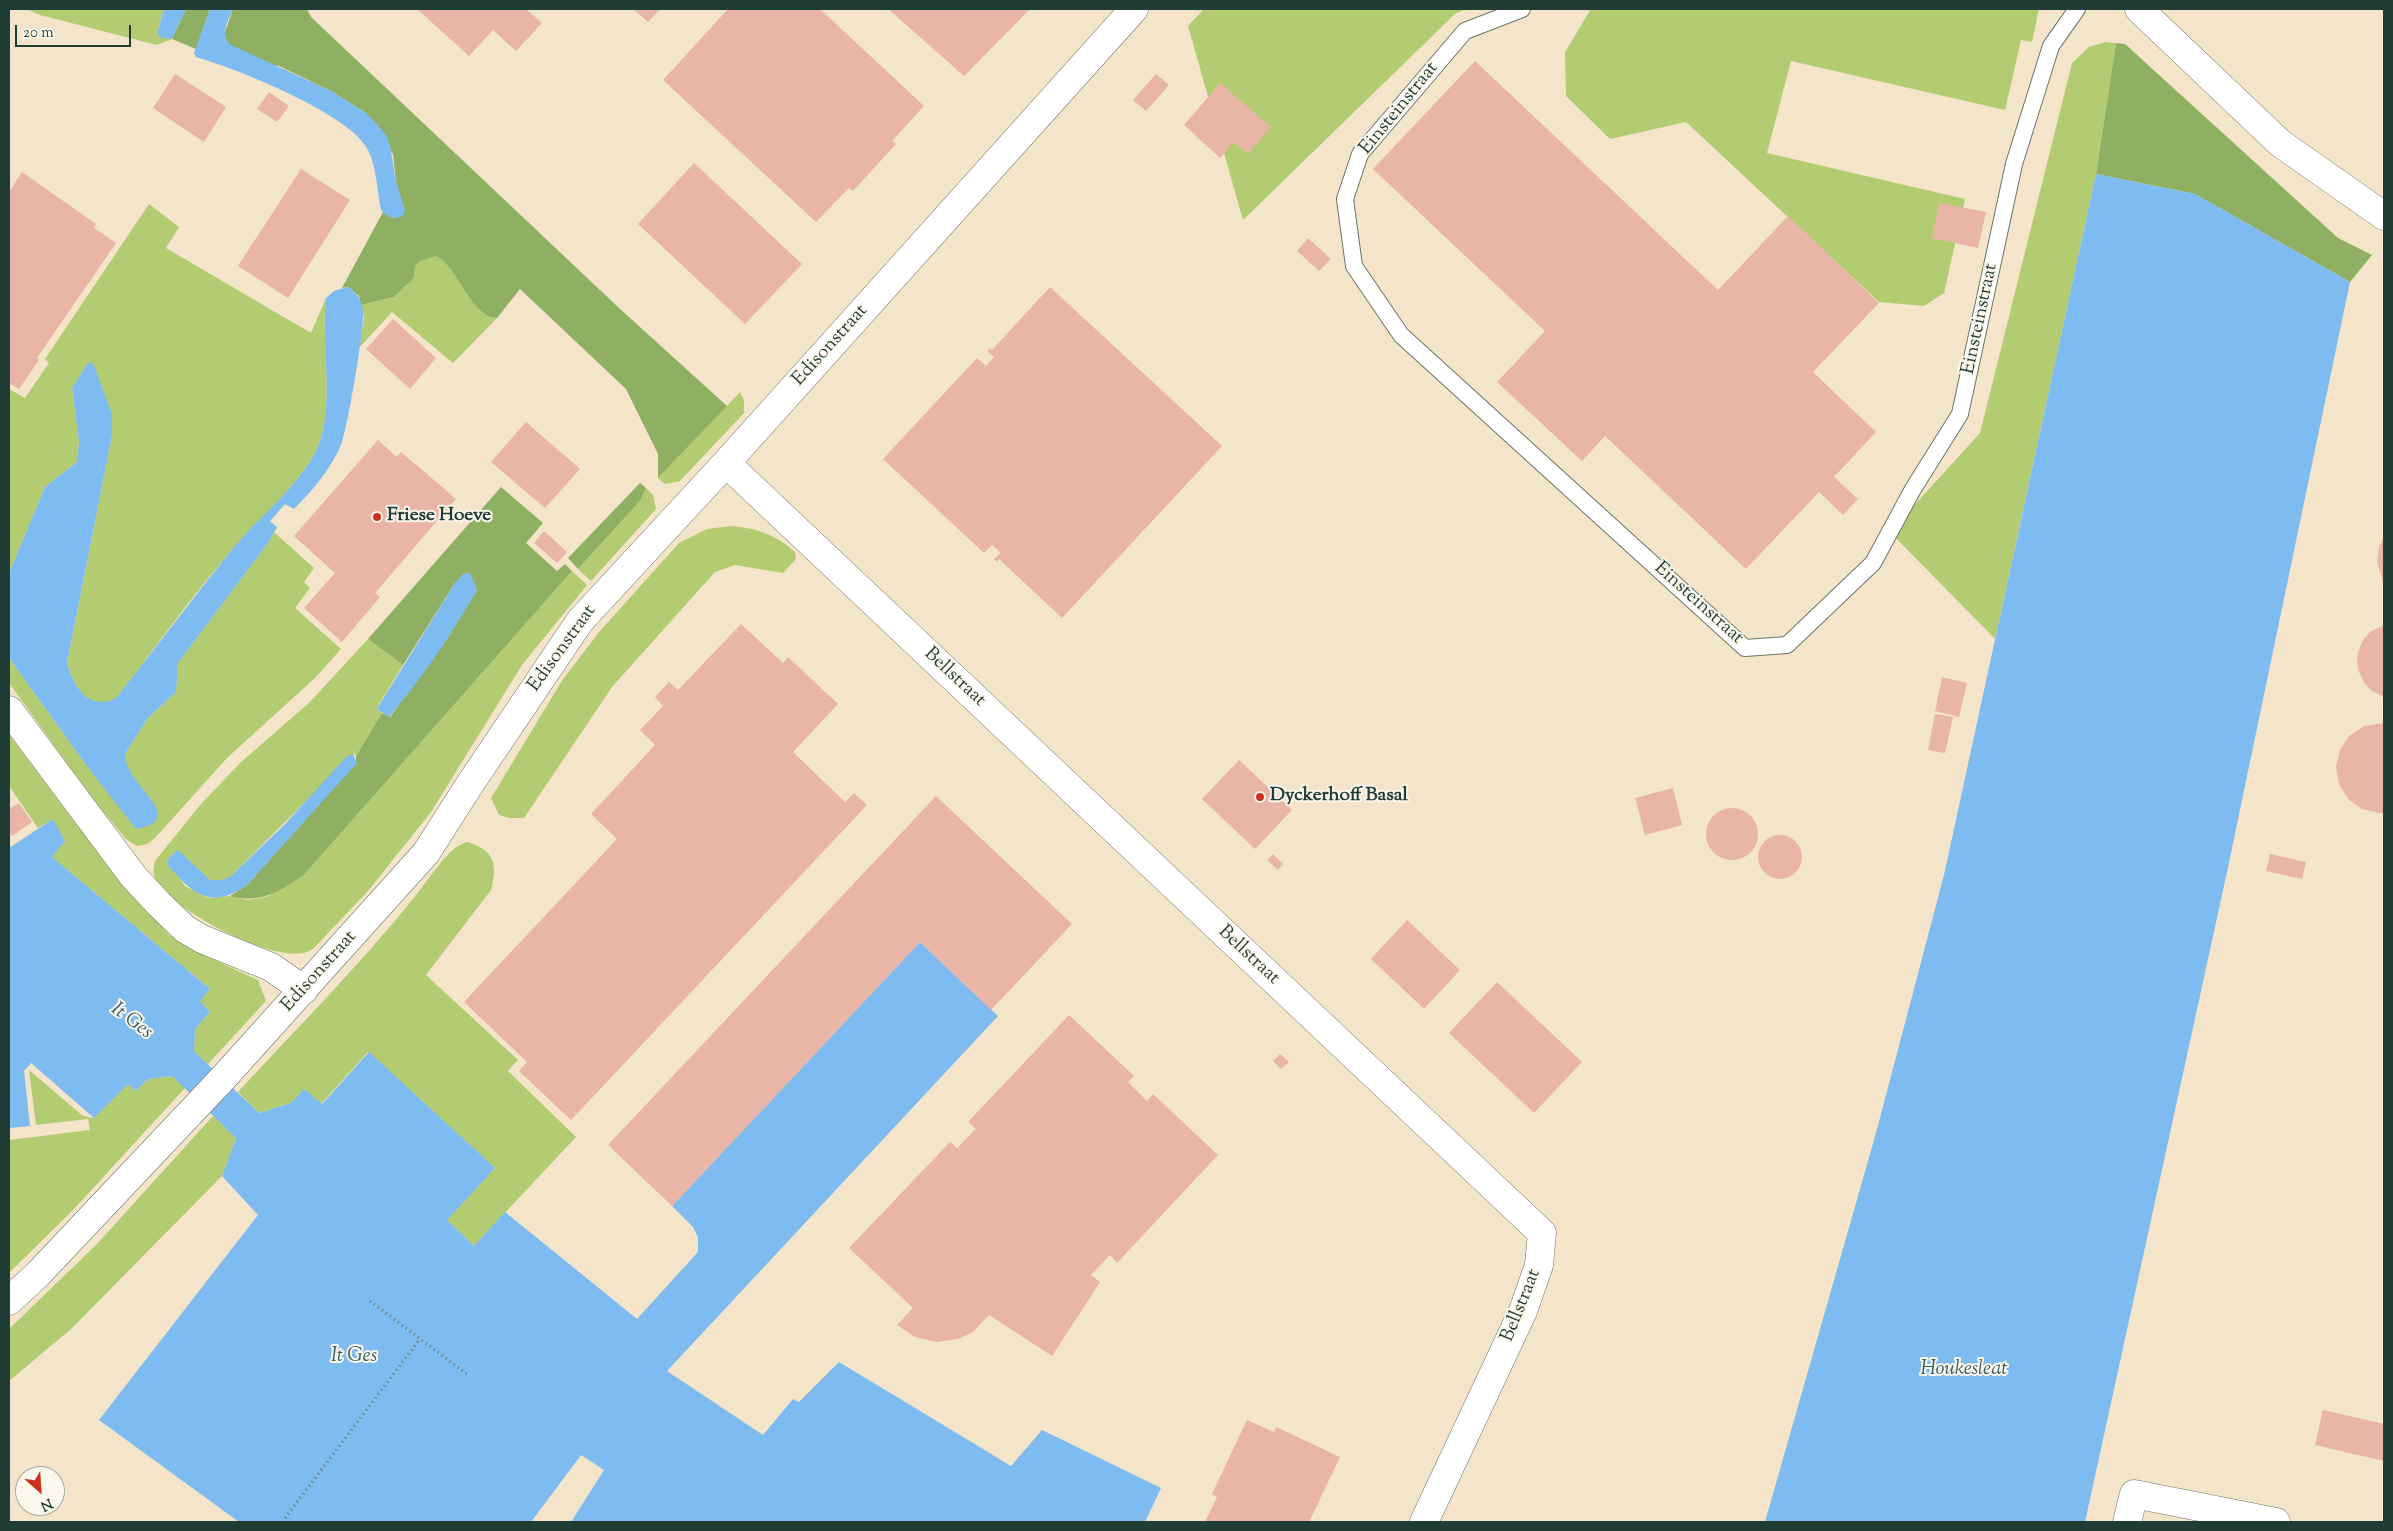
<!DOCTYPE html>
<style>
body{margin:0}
#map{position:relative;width:2393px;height:1531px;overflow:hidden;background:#f3e4ca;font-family:"Sorts Mill Goudy",serif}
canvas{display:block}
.frame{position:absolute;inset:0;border:10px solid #1f3d34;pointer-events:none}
.north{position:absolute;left:15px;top:1466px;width:50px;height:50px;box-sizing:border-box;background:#fbf7ec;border:1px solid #a3ada2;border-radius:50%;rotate:154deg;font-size:14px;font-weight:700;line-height:20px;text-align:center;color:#1f3d34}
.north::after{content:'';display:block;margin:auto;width:18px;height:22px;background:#c8321e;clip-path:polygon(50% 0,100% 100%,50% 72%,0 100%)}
.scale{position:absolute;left:15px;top:25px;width:116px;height:22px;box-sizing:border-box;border:2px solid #1f3d34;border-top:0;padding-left:6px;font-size:15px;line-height:18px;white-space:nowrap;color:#1f3d34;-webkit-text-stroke:4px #fbf7ec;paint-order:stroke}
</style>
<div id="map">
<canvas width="2393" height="1531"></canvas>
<div class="frame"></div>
<div class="north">N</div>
<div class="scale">20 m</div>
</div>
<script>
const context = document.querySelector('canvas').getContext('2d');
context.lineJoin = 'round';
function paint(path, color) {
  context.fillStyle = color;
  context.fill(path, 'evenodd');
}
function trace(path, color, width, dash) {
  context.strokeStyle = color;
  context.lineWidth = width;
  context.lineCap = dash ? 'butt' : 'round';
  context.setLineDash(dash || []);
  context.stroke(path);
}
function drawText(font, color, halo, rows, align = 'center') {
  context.font = font + ' "Sorts Mill Goudy",serif';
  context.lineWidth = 4;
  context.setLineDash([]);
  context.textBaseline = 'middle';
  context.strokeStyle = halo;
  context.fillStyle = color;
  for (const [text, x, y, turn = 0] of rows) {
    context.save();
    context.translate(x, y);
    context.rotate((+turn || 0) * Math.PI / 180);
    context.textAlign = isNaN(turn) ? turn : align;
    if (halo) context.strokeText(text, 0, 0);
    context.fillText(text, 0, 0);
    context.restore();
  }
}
paint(new Path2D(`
 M26,9H164L157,34L163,38L172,39L157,45L40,15Z
 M1204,9H1467L1456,13L1243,220L1188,26Z
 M1591,9H2039L2032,42L2021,40L2005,110L1791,61L1767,153L1965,199L1944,293L1924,306L1879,302L1686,122L1610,139L1566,96L1565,52Z
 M2105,42L2116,43L2096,174L1995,639L1890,532L1980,433L2072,63L2089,47Z
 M149,204L179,227L166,248L311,333L326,298C321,340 334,402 320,441C308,476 263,515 238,543C194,592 156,647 116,699C89,712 73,686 67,663L112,436L88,363L72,388L79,442L77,462L45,487L9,573V389L25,398L49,363L45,359Z
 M436,256C460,267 470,317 497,318L453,363L392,312L359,348L364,318L361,305L394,297L414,278L415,266L420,260Z
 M740,392L744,400V413L680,481L665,484L658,478Z
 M646,488L653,495L656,509L591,581L578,569L640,501Z
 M731,526C757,528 776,535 795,552L796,559L783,573L735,565L715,572L612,687L524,818H509L499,815L491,798L563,679L600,631L679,543L707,529Z
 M274,532L314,568L304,582L310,588L295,608L341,649L315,678L227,758L155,838L147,844L137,846L126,839L95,802L9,683V658L89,769L152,800C142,788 121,770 126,752L148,718L176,692L178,663L268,543Z
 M572,571L587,585L522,665L431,812L368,891L313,949C284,971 171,910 156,880C152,873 154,868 155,861L201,804L241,762L310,702L368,639L403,665L378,706V710L382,713L356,756L353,754L230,877L222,880L210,881L176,851L167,860L185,886L208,898L230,896L248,900L266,897L303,876Z
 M9,735L72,819L169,935L197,952L258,980L266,1001L208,1064L194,1051L195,1029L210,1012L200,1001L210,989L52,857L53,819L38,828L9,786Z
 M467,842C494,849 498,865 491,890L426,975L518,1060L508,1071L576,1137L474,1246L446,1219L495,1168L368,1052L321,1104L304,1089L291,1103L259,1113L238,1092C296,1029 358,967 413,899C426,884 448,846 467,842Z
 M29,1070L83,1116L94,1118L128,1084L136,1091L148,1079L172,1076L185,1088L74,1209L9,1273V1140L90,1130L88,1119L36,1125Z
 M213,1116L236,1138L222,1176L71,1329L9,1381V1329L97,1244Z`), '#b4cc71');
paint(new Path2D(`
 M186,9H210L196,49L172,39Z
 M233,9H307L311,17L619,308L727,406L658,478V454L626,389L520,289L497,318C470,317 459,267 436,256L420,261L415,266L414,278L394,297L361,305L359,296L348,287L342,288L383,212L393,218L403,206L396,182L393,154L366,113L331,91L279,66L221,59L225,32Z
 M2116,43L2125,44L2338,238L2372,255L2350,282L2195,194L2096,174Z
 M640,483L646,488L640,501L578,569L568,558Z
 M501,487L543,523L526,543L557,571L565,564L572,571L303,876C277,892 262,904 230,896L247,885L356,763V756L382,713L390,717L447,639L477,590L455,583L403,665L368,639Z`), '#8fb063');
paint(new Path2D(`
 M164,9H186L172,39L162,38L157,34Z
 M210,9H233C228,21 221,32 229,44L331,91L366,113L375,122L386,135L390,145L396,182L405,210L403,216C394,220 387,217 381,210C377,191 377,168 368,150C351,114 235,68 196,57L194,53Z
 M2096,174L2195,194L2350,282L2227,872L2085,1522H1765L1876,1133L1944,875Z
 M348,287C358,293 362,301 363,312C365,326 347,431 341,445C330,470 313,490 294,509L285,504L270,521L277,527L268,543L178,663L176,692L148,718L126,752C118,781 194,819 136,829L89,769L9,658V573L45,487L77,462L79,442L72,388L88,363H93L112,414V436L67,663C73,686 89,712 116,698C156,648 194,596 235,546C261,515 307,479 320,441C334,402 321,340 326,298L334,291Z
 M470,573L477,589L475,594C449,637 422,679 389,717L378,710V707L455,583L463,574Z
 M353,754L357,763L247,885C211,911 191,893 167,864V860L176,851H179L210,880H222L230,877L285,824L346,757Z
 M53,819L65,841L52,857L210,989L200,1001L210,1012L195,1029L194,1051L259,1113L291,1103L304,1089L322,1104L369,1052L495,1168L447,1220L474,1246L505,1212L637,1319L698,1252V1237L693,1227L672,1206L920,942L998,1016L667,1371L763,1435L793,1399L799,1402L839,1362L1011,1466L1042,1430L1161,1488L1145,1522H571L604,1470L581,1455L531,1522H239L99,1420L258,1215L222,1176L236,1138L172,1076L148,1079L136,1091L128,1084L94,1118L31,1063L24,1071L30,1126L9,1128V848Z`), '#7dbbf1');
paint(new Path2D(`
 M417,9H526L542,23L516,51L493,30L469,56Z
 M633,9H660L648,22Z
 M728,9H820L924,106L892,141L896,144L853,191L849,188L816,222L663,80Z
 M888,9H1030L964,76Z
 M1475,61L1718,290L1788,216L1879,303L1813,372L1876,432L1834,477L1858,499L1843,515L1819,492L1746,569L1605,436L1582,461L1497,382L1545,331L1373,169Z
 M175,74L226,107L204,142L153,108Z
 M1156,74L1169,85L1146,111L1133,100Z
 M1220,83L1271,127L1248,154L1234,142L1220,158L1184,125Z
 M269,92L289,106L277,122L257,109Z
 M694,163L802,264L745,324L638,224Z
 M301,169L350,200L288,298L238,266Z
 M22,172L96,224L94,228L116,243L37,358L39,360L19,389L9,383V192Z
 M1939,203L1986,212L1978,248L1932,238Z
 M1308,238L1331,259L1319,271L1297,251Z
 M1050,287L1222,446L1062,618L999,559L997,562L994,559L1001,553L992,545L984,553L883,459L977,358L986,366L994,357L987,351L990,348L992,350Z
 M393,319L436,358L410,389L366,349Z
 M526,422L580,469L545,508L491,462Z
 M378,440L397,457L401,452L456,499L375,593L380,597L342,642L304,608L335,573L294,536Z
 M544,531L567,552L557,563L534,543Z
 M2384,537V585L2377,562L2379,547Z
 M741,624L783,663L788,657L838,704L793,752L845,802L854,793L867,805L571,1120L519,1071L527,1062L464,1002L617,839L591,814L655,745L640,730L663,706L655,697L669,682L678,690Z
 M2384,625V697L2372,691L2365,684L2359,672L2357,662L2358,652L2363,640L2370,632Z
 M1942,677L1967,683L1959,717L1935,711Z
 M1935,714L1953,717L1945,753L1928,750Z
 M2384,723V813H2379L2362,809L2348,799L2339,784L2336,767L2340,750L2349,736L2364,726Z
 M1239,760L1292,810L1255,849L1202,799Z
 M1673,788L1682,825L1645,835L1635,798Z
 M936,796L1072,924L991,1010L920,942L672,1206L608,1145Z
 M19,803L32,822L12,836L9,832V809Z
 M1706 834a26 26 0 1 1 52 0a26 26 0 1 1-52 0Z
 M1758 857a22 22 0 1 1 44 0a22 22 0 1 1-44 0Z
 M1273,854L1283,864L1278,870L1267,860Z
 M2270,854L2306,862L2302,879L2266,871Z
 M1407,920L1460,970L1424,1009L1371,959Z
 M1497,982L1582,1062L1534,1113L1449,1033Z
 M1069,1015L1134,1076L1128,1082L1147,1101L1153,1094L1218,1155L1117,1263L1110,1255L1091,1275L1100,1282L1052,1356L989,1315L973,1332L958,1339L937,1342L915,1337L897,1325L913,1308L849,1248L950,1142L957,1148L976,1129L968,1122Z
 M1280,1054L1289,1062L1281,1069L1273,1061Z
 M2323,1410L2384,1424V1461L2315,1445Z
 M1247,1420L1274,1432L1276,1427L1340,1457L1309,1522H1205L1217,1497L1212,1494Z`), '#e9b5a7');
const service = new Path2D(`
 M1522,9L1465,31L1360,154L1345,199L1354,266L1401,335L1745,648L1787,645L1873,563L1913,489L1960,414L2014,164L2051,46L2077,9`);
const minor = new Path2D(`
 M2139,9L2280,143L2384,216
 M726,463L1542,1233L1539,1265L1523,1311L1424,1522
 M9,710L133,876L159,904L185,929L202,939L271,967L304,990
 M9,1301L38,1274L225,1076L426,853L470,784L580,621L726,463L1134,9
 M2127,1522L2134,1494L2276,1522`);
trace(service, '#697768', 18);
trace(minor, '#697768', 29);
trace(new Path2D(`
 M370,1301L468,1375
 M282,1522L419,1340`), '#697768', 3, [1, 4]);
trace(service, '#fff', 16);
trace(minor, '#fff', 28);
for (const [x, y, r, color] of [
 [377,517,5,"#c8321e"],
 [1260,797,5,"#c8321e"]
]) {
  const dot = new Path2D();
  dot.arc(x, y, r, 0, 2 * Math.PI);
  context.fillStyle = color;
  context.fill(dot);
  trace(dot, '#fbf7ec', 2);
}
drawText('19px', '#1f3d34', '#fbf7ec', [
 ["Einsteinstraat",1400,109,-51],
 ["Einsteinstraat",1981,319,-78],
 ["Edisonstraat",831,346,-48],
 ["Einsteinstraat",1698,604,42],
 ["Edisonstraat",563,649,-54],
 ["Bellstraat",954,678,43],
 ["Bellstraat",1248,956,43],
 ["Edisonstraat",320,972,-48],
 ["Bellstraat",1522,1306,-68]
]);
drawText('bold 19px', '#1f3d34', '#fbf7ec', [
 ["Friese Hoeve",387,517],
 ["Dyckerhoff Basal",1270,797]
], 'left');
drawText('italic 20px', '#365c63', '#fbf7ec', [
 ["It Ges",131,1022,37],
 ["It Ges",354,1358],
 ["Houkesleat",1964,1371]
]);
</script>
